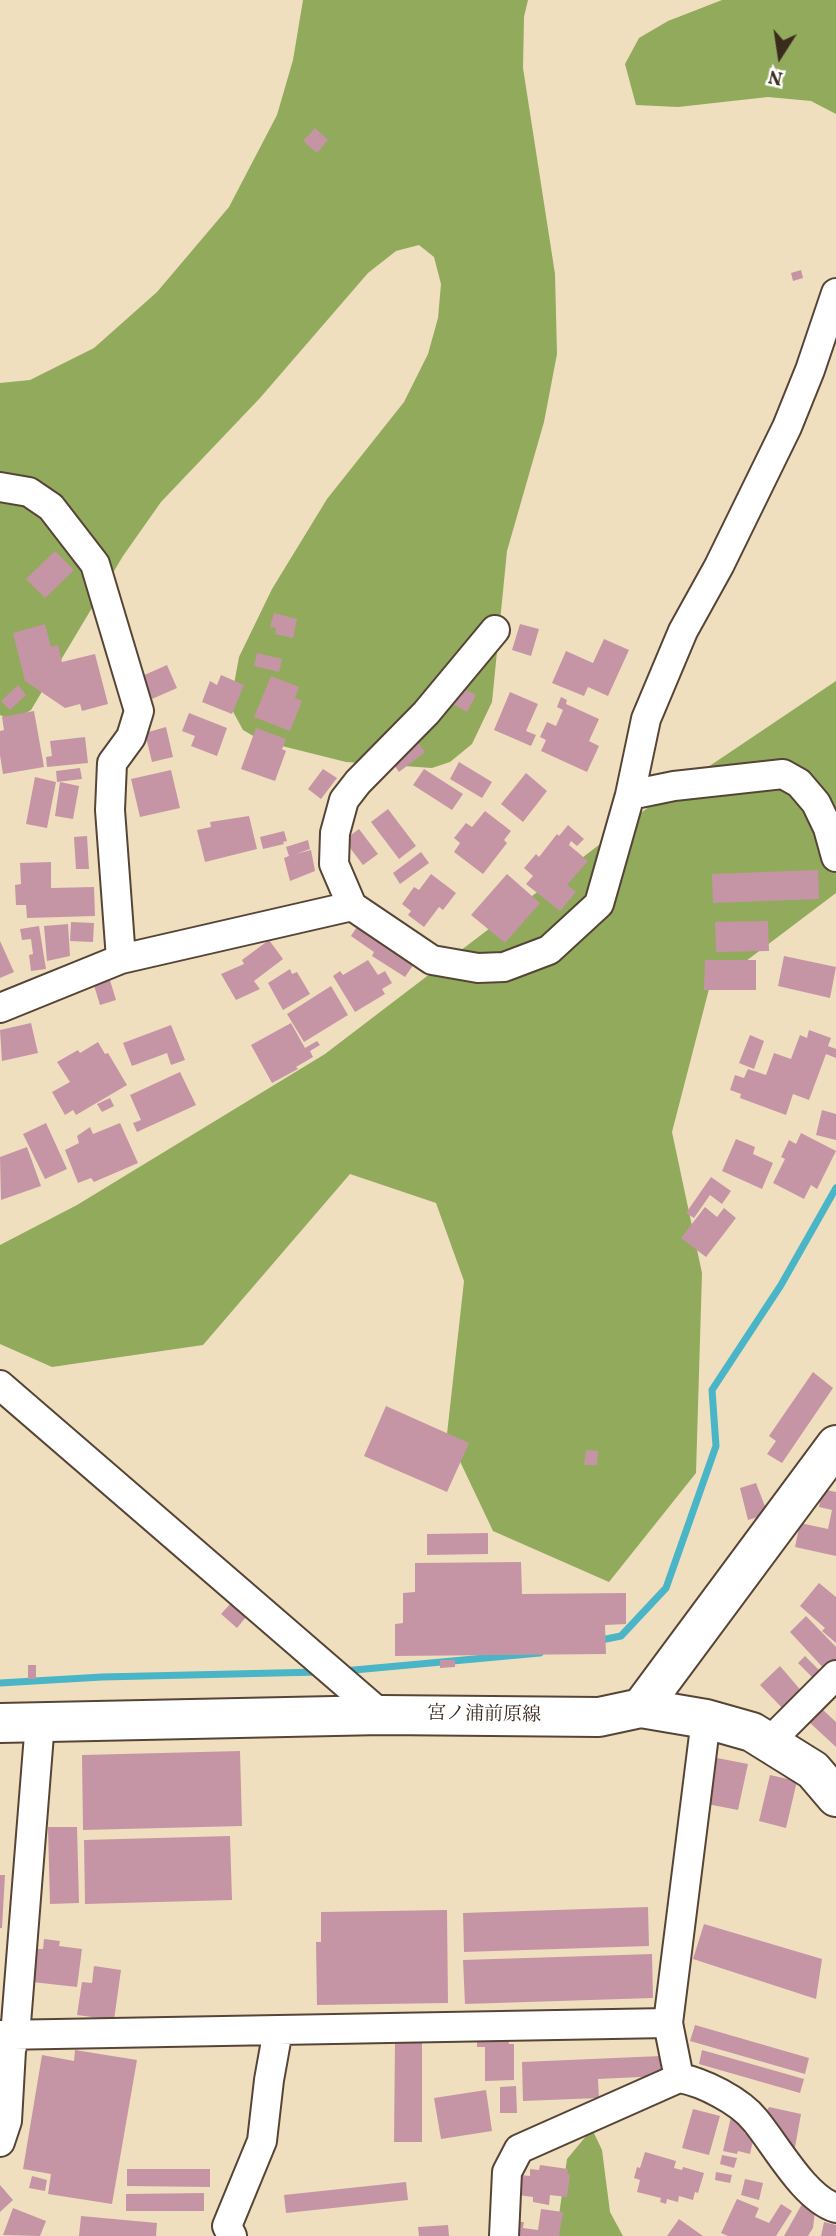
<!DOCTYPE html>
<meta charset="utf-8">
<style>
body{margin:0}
#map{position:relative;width:836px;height:2236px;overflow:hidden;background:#efdfbf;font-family:Vollkorn,serif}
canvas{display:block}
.north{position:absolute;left:745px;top:21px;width:70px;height:70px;-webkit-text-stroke:5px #fff;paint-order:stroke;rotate:192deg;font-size:19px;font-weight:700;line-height:28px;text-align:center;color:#3b2a1e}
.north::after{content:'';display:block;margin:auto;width:24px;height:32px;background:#3b2a1e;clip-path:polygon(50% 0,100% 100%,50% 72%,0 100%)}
</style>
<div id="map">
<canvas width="836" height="2236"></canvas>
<div class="north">N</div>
</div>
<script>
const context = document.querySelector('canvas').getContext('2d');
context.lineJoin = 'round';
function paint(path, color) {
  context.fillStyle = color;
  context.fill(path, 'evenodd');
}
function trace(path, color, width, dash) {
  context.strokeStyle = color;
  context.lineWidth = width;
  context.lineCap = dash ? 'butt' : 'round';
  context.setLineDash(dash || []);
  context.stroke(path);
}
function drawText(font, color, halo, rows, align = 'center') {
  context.font = font + ' Vollkorn,"Noto Serif JP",serif';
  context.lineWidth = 7;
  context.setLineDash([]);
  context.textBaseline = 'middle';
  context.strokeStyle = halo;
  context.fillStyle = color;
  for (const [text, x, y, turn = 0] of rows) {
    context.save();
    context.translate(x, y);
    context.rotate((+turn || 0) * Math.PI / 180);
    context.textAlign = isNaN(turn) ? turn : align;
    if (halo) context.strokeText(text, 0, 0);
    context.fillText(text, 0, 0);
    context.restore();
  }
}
paint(new Path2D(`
 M303,0H528L524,17L523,68L555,274L557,354L544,422L507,551L492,702L472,744L450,762L432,768L346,762L262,741L243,730L230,706L239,657L272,589L327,499L404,402L428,354L438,318L441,284L434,257L419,245L396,251L368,273L260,398L161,502L123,556L31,710L12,721L0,715V383L30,380L94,348L157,292L229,207L277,115L293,60Z
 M722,0H836V114L811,101L768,97L678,107L636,105L625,64L639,38L668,21Z
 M836,681V893L709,989L672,1132L702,1273L696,1473L609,1582L493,1531L447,1434L464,1281L436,1203L350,1174L203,1345L52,1367L0,1344V1245L77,1205L325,1054L650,806Z
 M592,2129L602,2150L610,2212L623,2236H556L567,2159Z`), '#92aa5c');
trace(new Path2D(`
 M596,1641L621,1636L666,1588L716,1446L712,1390L781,1285L836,1188
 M343,1671L540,1653
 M0,1683L102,1677L320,1672`), '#49b5c6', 7);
paint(new Path2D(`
 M315,128L328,140L317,153L303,141Z
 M801,270L803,278L793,281L791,273Z
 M55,551L74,570L45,598L26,579Z
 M274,613L297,619L293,638L275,634L276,628L270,627Z
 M45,624L51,647L58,645L62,662L95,654L108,704L82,711L80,704L65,708L25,681L13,633Z
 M520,624L539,629L531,656L512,650Z
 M604,639L629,650L608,696L588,687L584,696L552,683L566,651L593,663Z
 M257,653L282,659L279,672L254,666Z
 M167,665L177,688L152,699L142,676Z
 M221,675L244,685L232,714L202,702L210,681L217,685Z
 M271,676L299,687L295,698L302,701L290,731L254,717Z
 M18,685L26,695L10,710L1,701Z
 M461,687L476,695L467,712L451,703Z
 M510,692L538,704L526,731L536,735L531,746L494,730Z
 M561,697L567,700L566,704L599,719L589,741L599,746L587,772L541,751L546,740L540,737L547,722L556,726L563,710L557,707Z
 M34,711L44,767L3,774L0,755V731L4,730L2,717Z
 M189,713L227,728L217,756L191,746L195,736L182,731Z
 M166,727L173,757L152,762L145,733Z
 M256,728L286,739L282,749L286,751L275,781L241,769Z
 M85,737L88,763L47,767L46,757L52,756L50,741Z
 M416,740L425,752L399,772L390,759Z
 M459,762L492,782L482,798L450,779Z
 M80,768L82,779L57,782L56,771Z
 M323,769L337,778L321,799L308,789Z
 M424,769L463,794L452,810L413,785Z
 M171,770L180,808L140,817L131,779Z
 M526,773L547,791L523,822L501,804Z
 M35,777L56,782L47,828L26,824Z
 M60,782L79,786L73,819L55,816Z
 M388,809L416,846L399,859L371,822Z
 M485,811L511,831L504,840L507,843L483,874L454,852L460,843L454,838L466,823L472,827Z
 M249,816L257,849L205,862L197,830L211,827L210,822Z
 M568,825L584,839L577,846L571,841L569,845L588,861L567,885L576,892L560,911L526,884L533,876L524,868L536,854L539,857L557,834L559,836Z
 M359,829L378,854L363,865L344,840Z
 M284,831L287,841L283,842L284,844L263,849L260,837Z
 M87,836L89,869H76L74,837Z
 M308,840L310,849L296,854L311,850L315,871L290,881L284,858L289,856L286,847Z
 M421,852L429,863L400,884L393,873Z
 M51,862V888L94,887L95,916L27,918L26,905H16L15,885L21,884L20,863Z
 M818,870L819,899L713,903L712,874Z
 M431,874L456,893L443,910L439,907L424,927L408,915L411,911L402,904L414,887L419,890Z
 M507,874L540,903L505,943L471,915Z
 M768,921L769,951L716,952L715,922Z
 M71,922L94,923L93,942L70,941Z
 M360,922L416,961L405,977L372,956L374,952L351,936Z
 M68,924L70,956L47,961L44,926Z
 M39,926L46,969L31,971L29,955L33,954L31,939L22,940L20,929Z
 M269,940L283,959L254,981L260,989L236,1000L221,974L244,964L242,960Z
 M0,941L14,972L0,978Z
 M784,956L836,967L830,998L778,986Z
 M368,960L378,975L385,971L392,983L382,989L385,994L355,1012L333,976L340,971L343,975Z
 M705,960H756V990H704Z
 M290,969L292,974L297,972L310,994L283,1010L268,983Z
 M109,977L116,1000L100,1005L93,982Z
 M331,986L348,1015L304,1042L287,1014Z
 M31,1023L38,1053L2,1061L0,1030Z
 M291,1023L305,1048L317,1041L320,1045L310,1051L313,1057L296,1067L298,1069L272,1083L251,1045Z
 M171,1025L185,1060L171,1065L167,1053L132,1066L123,1043Z
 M809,1030L831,1038L828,1046L836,1049V1058L826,1054L809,1100L793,1094L786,1115L740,1098L741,1094L730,1090L735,1075L744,1078L748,1069L766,1075L774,1053L791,1059L800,1035L807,1038Z
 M750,1035L764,1041L754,1069L739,1063Z
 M98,1042L105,1054L108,1053L127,1085L76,1115L73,1110L65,1115L52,1092L70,1082L57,1062L78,1050L80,1053Z
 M180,1072L196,1105L137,1132L133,1123L141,1120L130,1095Z
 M110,1098L114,1106L102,1112L97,1104Z
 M822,1110L836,1114V1140L816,1135Z
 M46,1123L67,1169L45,1179L23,1134Z
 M120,1123L138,1163L94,1182L91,1178L78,1183L65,1150L79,1143L77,1136L90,1127L93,1134Z
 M801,1133L836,1151L817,1189L811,1185L804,1199L773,1183L785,1159L781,1157L789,1140L796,1144Z
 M736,1139L755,1147L753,1154L773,1163L762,1189L722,1171Z
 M27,1147L41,1186L1,1200L0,1157Z
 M711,1177L731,1191L722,1204L710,1195L694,1218L686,1213Z
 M705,1207L717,1217L724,1208L736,1218L706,1257L681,1238Z
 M813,1372L833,1388L782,1463L767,1454L776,1441L769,1436Z
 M386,1406L469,1443L447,1492L364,1456Z
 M586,1450L598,1451L597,1465H584Z
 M756,1483L768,1514L748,1520L740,1488Z
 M822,1489L836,1492V1556L795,1547L800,1523L828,1529L832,1510L819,1507Z
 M488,1533V1554L427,1555V1534Z
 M521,1562L522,1594L626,1593V1624L605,1625L606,1654L395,1656V1624L403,1623V1593L415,1592V1563Z
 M819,1583L836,1597V1643L822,1631L825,1628L800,1606Z
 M231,1603L246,1617L237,1628L221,1614Z
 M806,1616L836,1647V1664L828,1673L790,1632Z
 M805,1656L822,1673L816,1681L798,1663Z
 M440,1660H455V1667L440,1668Z
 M28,1665H36V1679H28Z
 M780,1666L804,1694L786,1712L760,1685Z
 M822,1709L836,1722V1747L809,1722Z
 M240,1751L242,1826L83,1830L82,1755Z
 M717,1758L748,1764L738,1810L707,1804Z
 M770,1775L797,1781L786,1828L759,1821Z
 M48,1827H77L79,1903L50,1904Z
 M230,1836L232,1900L85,1904L84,1840Z
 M0,1875H5L2,1928H0Z
 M648,1907L649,1946L464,1952L463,1913Z
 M447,1910L448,2003L317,2005L316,1942H321V1912Z
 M704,1924L822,1959L816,1999L693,1959Z
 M44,1939L60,1941L59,1946L82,1949L77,1987L32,1982L36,1949H43Z
 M652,1954L653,1998L465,2004L463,1960Z
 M94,1966L121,1970L114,2020L77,2015L82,1982L92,1983Z
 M695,2025L809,2058L805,2074L690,2041Z
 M509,2034V2044H514V2080L485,2081V2047H477V2035Z
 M395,2040H422V2142H394Z
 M75,2050L137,2060L112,2204L48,2194L51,2174L23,2169L42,2055L74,2061Z
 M702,2050L804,2079L800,2093L699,2064Z
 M661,2056V2076L598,2079L599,2098L523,2101L522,2062Z
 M516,2086L517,2113H500V2087Z
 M486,2090L492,2131L441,2139L434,2098Z
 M769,2107L801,2114L794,2153L762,2119Z
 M693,2109L720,2116L709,2155L682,2148Z
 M731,2117L739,2120L738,2126L745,2128L744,2133L754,2136L750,2154L738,2151L737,2154L723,2151Z
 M645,2152L676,2161L674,2168L682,2170L683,2167L704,2173L698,2193L695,2192L693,2200L679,2196L678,2202L667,2199L666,2204L660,2202L661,2198L637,2192L640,2180L634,2178L637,2167L640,2168Z
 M722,2155L737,2158L734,2168L720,2164Z
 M540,2165L568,2169L567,2174H570L567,2197L550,2195L549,2205L533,2202V2197L518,2195L520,2175L530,2176V2169L539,2170Z
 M127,2169H210V2187L127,2186Z
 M716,2172L732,2175L730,2183L715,2180Z
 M32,2176L47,2180L45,2191L29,2188Z
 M745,2179L763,2183L759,2200L741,2195Z
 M406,2182L408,2200L286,2213L284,2195Z
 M0,2185L13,2200L0,2212Z
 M204,2193V2211H126V2194Z
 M737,2199L759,2208L755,2217L769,2223L781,2204L792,2211L776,2236H728L721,2233Z
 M802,2204L815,2211L813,2228L808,2236H784Z
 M13,2208L46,2221L40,2236L3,2235Z
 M541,2209L563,2212L559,2236H515L516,2222H524L523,2228L538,2230Z
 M81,2216L157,2223L156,2236H79Z
 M679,2219L703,2236H667Z
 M824,2222L836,2225V2236H821Z
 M448,2225L449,2236H419L418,2227Z`), '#c695a5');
const street = new Path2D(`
 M0,487L29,492L51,507L95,564L139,711L131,737L112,763L110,810L121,959
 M495,630L426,713L358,782L344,800L335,833L334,864L352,906L432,960L478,968L504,967L549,950L599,904L630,795L674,786L783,774L799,783L816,803L828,828L836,857
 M630,795L646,719L683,631L719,566L787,427L810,370L836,293
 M0,1008L121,959L352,906
 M0,1385L382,1715
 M769,1742L836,1675
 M0,2035L668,2023
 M679,2078L668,2023L706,1719
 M0,2142L7,2121L11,2050L15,2036L40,1722
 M232,2236L227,2226L262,2141L269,2080L278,2030
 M504,2236L507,2172L519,2149L679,2078C703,2082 740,2101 755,2120C776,2145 804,2198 836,2208`);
const secondary = new Path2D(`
 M641,1708L706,1719L752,1732L813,1770L836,1797
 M0,1723L382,1715L599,1717L641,1708L836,1445`);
trace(street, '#564536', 32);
trace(secondary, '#564536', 42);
trace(street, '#fff', 28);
trace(secondary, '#fff', 38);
drawText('19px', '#3b2a1e', '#fff', [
 ["宮ノ浦前原線",484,1716,1]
]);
</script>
